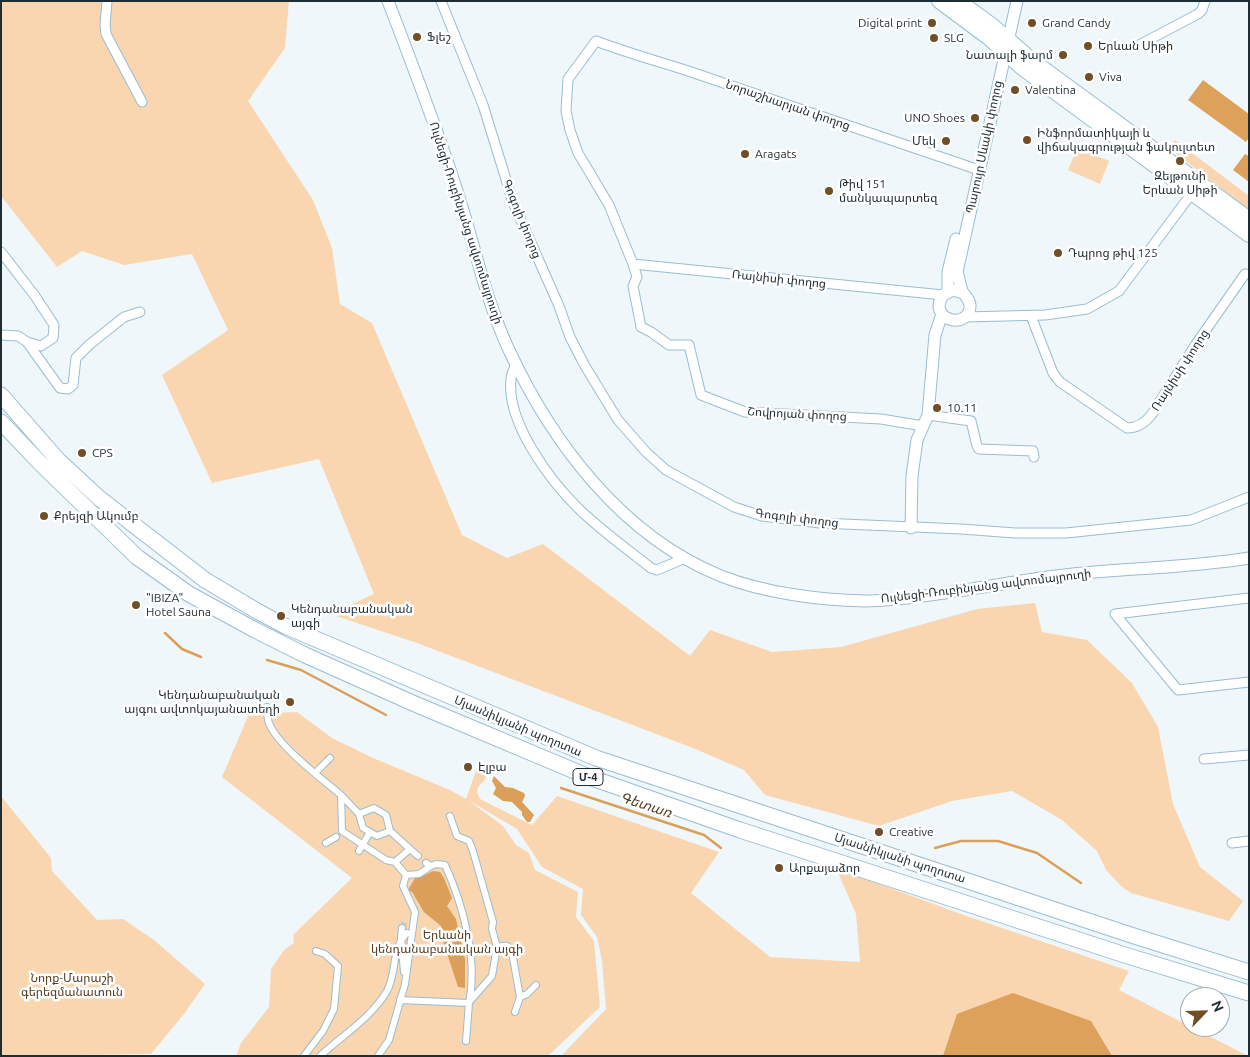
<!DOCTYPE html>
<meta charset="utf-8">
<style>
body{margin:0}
#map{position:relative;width:1250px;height:1057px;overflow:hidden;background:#eff7fb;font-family:Ubuntu,sans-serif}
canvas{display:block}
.frame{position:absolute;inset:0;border:2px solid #1e2d34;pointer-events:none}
.north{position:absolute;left:1180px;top:987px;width:50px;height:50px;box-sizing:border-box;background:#fff;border:1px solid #a5abae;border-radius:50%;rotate:66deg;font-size:14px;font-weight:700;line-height:20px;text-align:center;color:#1e2d34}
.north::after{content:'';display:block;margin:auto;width:18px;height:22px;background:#704e26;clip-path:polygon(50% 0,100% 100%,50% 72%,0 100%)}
</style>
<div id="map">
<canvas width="1250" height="1057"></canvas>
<div class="frame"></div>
<div class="north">N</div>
</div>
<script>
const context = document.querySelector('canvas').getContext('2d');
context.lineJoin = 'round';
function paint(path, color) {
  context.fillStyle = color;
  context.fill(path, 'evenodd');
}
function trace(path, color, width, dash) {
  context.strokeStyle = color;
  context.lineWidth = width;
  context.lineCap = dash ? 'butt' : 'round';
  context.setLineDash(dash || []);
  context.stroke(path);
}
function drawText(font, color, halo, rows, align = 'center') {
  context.font = font + ' Ubuntu,"Noto Sans Armenian",sans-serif';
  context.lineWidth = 5;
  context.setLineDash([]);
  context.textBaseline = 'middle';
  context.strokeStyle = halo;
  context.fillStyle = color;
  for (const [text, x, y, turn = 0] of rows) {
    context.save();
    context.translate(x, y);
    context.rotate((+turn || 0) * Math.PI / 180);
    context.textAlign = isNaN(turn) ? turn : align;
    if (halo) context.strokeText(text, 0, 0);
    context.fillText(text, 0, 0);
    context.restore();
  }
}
paint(new Path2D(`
 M1,1H289L285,48L248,101L313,200L332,248L340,304L372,323L462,535L507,558L543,544L690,656L710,630L772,652L841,647L977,609L1035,603L1042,632L1087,640L1132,683L1158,727L1173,804L1200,867L1243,901L1229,921L1131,893L1121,886L1106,870L1097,851L1062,820L1012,791L952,801L879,826L765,795L744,770L693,748L417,643L330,614L374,594L319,459L212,483L162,375L228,330L192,254L124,265L82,251L57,267L1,196Z
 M1175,140L1249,196L1248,209L1169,148Z
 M1077,148L1109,161L1100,184L1068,170Z
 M297,712L332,738L373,758L450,790L466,799L477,768L492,764L484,781L478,787L477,792L480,799L532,825L557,796L719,852L691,893L770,957L860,962L856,914L836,868L958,913L1129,971L1119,990L1248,1056H561L606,1009L602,961L597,937L581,915L583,889L542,867L517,829L468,800L503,826L516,845L529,853L535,870L578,892L576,917L594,941L600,1007L548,1056H236L241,1043L269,1007L271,969L284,950L294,943L293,935L352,878L222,777L249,714Z
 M1,796L51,858L52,871L97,920L123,919L154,940L205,984L184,1014L151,1054L1,1056Z`), '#f9d6b0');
paint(new Path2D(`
 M1203,80L1249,114V138L1246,142L1188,100Z
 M1245,154L1249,156V182L1233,170Z
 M1013,993L1091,1021L1112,1056H943L957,1014Z`), '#dda15b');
paint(new Path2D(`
 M494,776L505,787L513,788L524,793L525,796L522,802L534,815L530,822H527L522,815V812L512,802L503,801L493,794L496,788L492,781Z
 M433,871L440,872L444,878L452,898L447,906L456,919L465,959V988L458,987L443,941L441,926L424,912L412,892L408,890L415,878L421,877Z`), '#db9f59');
trace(new Path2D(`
 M165,633L182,649L201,657
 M267,660L301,670L386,715
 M561,788L704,835L721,848
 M935,848L961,841H998L1037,853L1081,883`), '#db9f59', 2.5);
trace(new Path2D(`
 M402,928L405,921`), '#c5cfd3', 6, [6, 3]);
const pedestrian = new Path2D(`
 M267,707C267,713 267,718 269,723C277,745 322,779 341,795L342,831L386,860L395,862L406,875
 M315,773L330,758
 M341,795L359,814L363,828L377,836L390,831L410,849
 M359,814L374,808L386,815L390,831
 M450,816L457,836L469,841L473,851L493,922L492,929L497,947L492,976L470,1001
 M326,843L336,837
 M359,851L370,832
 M395,862L410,849L418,856
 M406,875L419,874L431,866
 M402,928L401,938L404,972
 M497,947C505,945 509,944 512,952L520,997L515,1012
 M520,997L527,994L536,985
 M400,1000L469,1003C478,960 463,904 445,865L436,864L431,866L426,863
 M466,1041L469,1003
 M304,1056L323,1031L334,1009L338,966L325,954L316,951
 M320,1056C343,1035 371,1018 387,991C397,973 391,948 407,933
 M378,1056L389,1040L405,984L415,912L403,886L406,875`);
const minor = new Path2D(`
 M107,1L105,25L106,34L142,102
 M441,1L483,105L513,202L559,306L570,337L585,366L618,420L646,452L666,470L734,507L762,516L820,523L961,529L1015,533H1066L1191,520L1249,497
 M1137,46L1198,14L1202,10L1205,1
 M1,252L35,296L54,325L53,338L41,346L27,342
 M633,264L943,295
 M1031,316L1053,373L1060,382L1127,428C1138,428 1146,422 1152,414L1196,344L1245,274
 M964,317L1045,315L1087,309L1119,291L1192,193
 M1,335L18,336L27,342L60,388L68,389L73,385L76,358L89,345L124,317L140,312
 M516,364C514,369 511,374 511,379C506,422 550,481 580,510C602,531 627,549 651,568L657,570L685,558
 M928,415L971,421L977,446L979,449L1033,451L1034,457
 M923,426L881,419L745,412L701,395L689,345H669L651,332L641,327L633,286L637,277L633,264L609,205L578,153L570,130L566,111L568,79L596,41C630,54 665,63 700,75L979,170
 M1115,614L1178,690L1249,682
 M1115,614L1249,598
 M1204,759L1249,755
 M1232,843L1249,841`);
const tertiary = new Path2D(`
 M388,1C413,66 438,131 459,197C475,248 486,300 508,348C552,443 622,536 721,576C764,593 820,600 865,601C892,601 918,597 945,593C979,588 1013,582 1048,577C1114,568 1182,569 1249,558
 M948,291V272L956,239
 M963,293L953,290L943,295C926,321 971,331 970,305C969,298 965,296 962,291C960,285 959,278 957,272L1017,1
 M911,528L912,476L917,440L928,415L935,335L942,314`);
const primary = new Path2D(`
 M939,1L990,39L1021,67L1249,235
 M959,1L993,26L1033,61L1249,219`);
const trunk = new Path2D(`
 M1,395L58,460L99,498L205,580L257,611L285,626L596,758L1134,936L1249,972
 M1,422L40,463L137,557L189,594L255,630L305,655L415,704L589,777L740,830L1128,956L1249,993`);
trace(pedestrian, '#99bdd0', 8);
trace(minor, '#99bdd0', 11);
trace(tertiary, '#99bdd0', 13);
trace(primary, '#99bdd0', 16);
trace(trunk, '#99bdd0', 17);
trace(pedestrian, '#fff', 6);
trace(minor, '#fff', 9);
trace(tertiary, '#fff', 11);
trace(primary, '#fff', 14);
trace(trunk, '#fff', 15);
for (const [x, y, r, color] of [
 [932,23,5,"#704e26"],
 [1032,23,5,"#704e26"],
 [417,37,5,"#704e26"],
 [934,38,5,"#704e26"],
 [1088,46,5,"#704e26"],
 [1063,55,5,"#704e26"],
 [1089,77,5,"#704e26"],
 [1015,90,5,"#704e26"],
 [975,118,5,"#704e26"],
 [1027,140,5,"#704e26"],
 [946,141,5,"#704e26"],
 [745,154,5,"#704e26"],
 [1180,161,5,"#704e26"],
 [829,191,5,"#704e26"],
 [1058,253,5,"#704e26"],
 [937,408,5,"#704e26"],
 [82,453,5,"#704e26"],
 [44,516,5,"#704e26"],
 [136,605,5,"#704e26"],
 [281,616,5,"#704e26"],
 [290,702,5,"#704e26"],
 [468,767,5,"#704e26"],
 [879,832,5,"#704e26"],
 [779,868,5,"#704e26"]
]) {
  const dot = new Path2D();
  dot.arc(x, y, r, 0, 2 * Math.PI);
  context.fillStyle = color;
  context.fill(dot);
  trace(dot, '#fff', 2);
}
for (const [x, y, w] of [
 [588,777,30]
]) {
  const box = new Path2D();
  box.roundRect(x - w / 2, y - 8.5, w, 17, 4);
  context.fillStyle = '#fff';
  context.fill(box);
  trace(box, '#1e2d34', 1);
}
drawText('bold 11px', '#1e2d34', null, [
 ["Մ-4",588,777]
]);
drawText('12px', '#1e2d34', '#fff', [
 ["Digital print",922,23,"right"],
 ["Grand Candy",1042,23],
 ["Ֆլեշ",427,37],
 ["SLG",944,38],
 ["Երևան Սիթի",1098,46],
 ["Նատալի ֆարմ",1053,55,"right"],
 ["Viva",1099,77],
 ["Valentina",1025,90],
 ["UNO Shoes",965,118,"right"],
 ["Ինֆորմատիկայի և",1037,133],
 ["վիճակագրության ֆակուլտետ",1037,147],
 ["Մեկ",936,141,"right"],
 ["Aragats",755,154],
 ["Զեյթունի",1180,176,"center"],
 ["Երևան Սիթի",1180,190,"center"],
 ["Թիվ 151",839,184],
 ["մանկապարտեզ",839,198],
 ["Դպրոց թիվ 125",1068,253],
 ["10.11",947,408],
 ["CPS",92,453],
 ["Քրեյզի Ակումբ",54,516],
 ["\"IBIZA\"",146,598],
 ["Hotel Sauna",146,612],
 ["Կենդանաբանական",291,609],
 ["այգի",291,623],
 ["Կենդանաբանական",280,695,"right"],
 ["այգու ավտոկայանատեղի",280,709,"right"],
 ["Էլբա",478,767],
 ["Creative",889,832],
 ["Արքայաձոր",789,868]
], 'left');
drawText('12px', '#1e2d34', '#fff', [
 ["Նորաշխարյան փողոց",788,105,19],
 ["Պարույր Սևակի փողոց",984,147,-78],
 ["Գոգոլի փողոց",522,219,68],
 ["Ուլնեցի-Ռուբինյանց ավտոմայրուղի",466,223,72],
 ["Ռայնիսի փողոց",779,279,6],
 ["Ռայնիսի փողոց",1180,370,-57],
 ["Շովրոյան փողոց",797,414,3],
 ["Գոգոլի փողոց",797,518,7],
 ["Ուլնեցի-Ռուբինյանց ավտոմայրուղի",986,586,-7],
 ["Մյասնիկյանի պողոտա",518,726,23],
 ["Մյասնիկյանի պողոտա",900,858,18]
]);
drawText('12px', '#563d1f', '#fff', [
 ["Երևանի",447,935],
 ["կենդանաբանական այգի",447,949],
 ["Նորք-Մարաշի",72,978],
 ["գերեզմանատուն",72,992]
]);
drawText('italic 14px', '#563d1f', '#fff', [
 ["Գետառ",646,805,18]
]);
</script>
